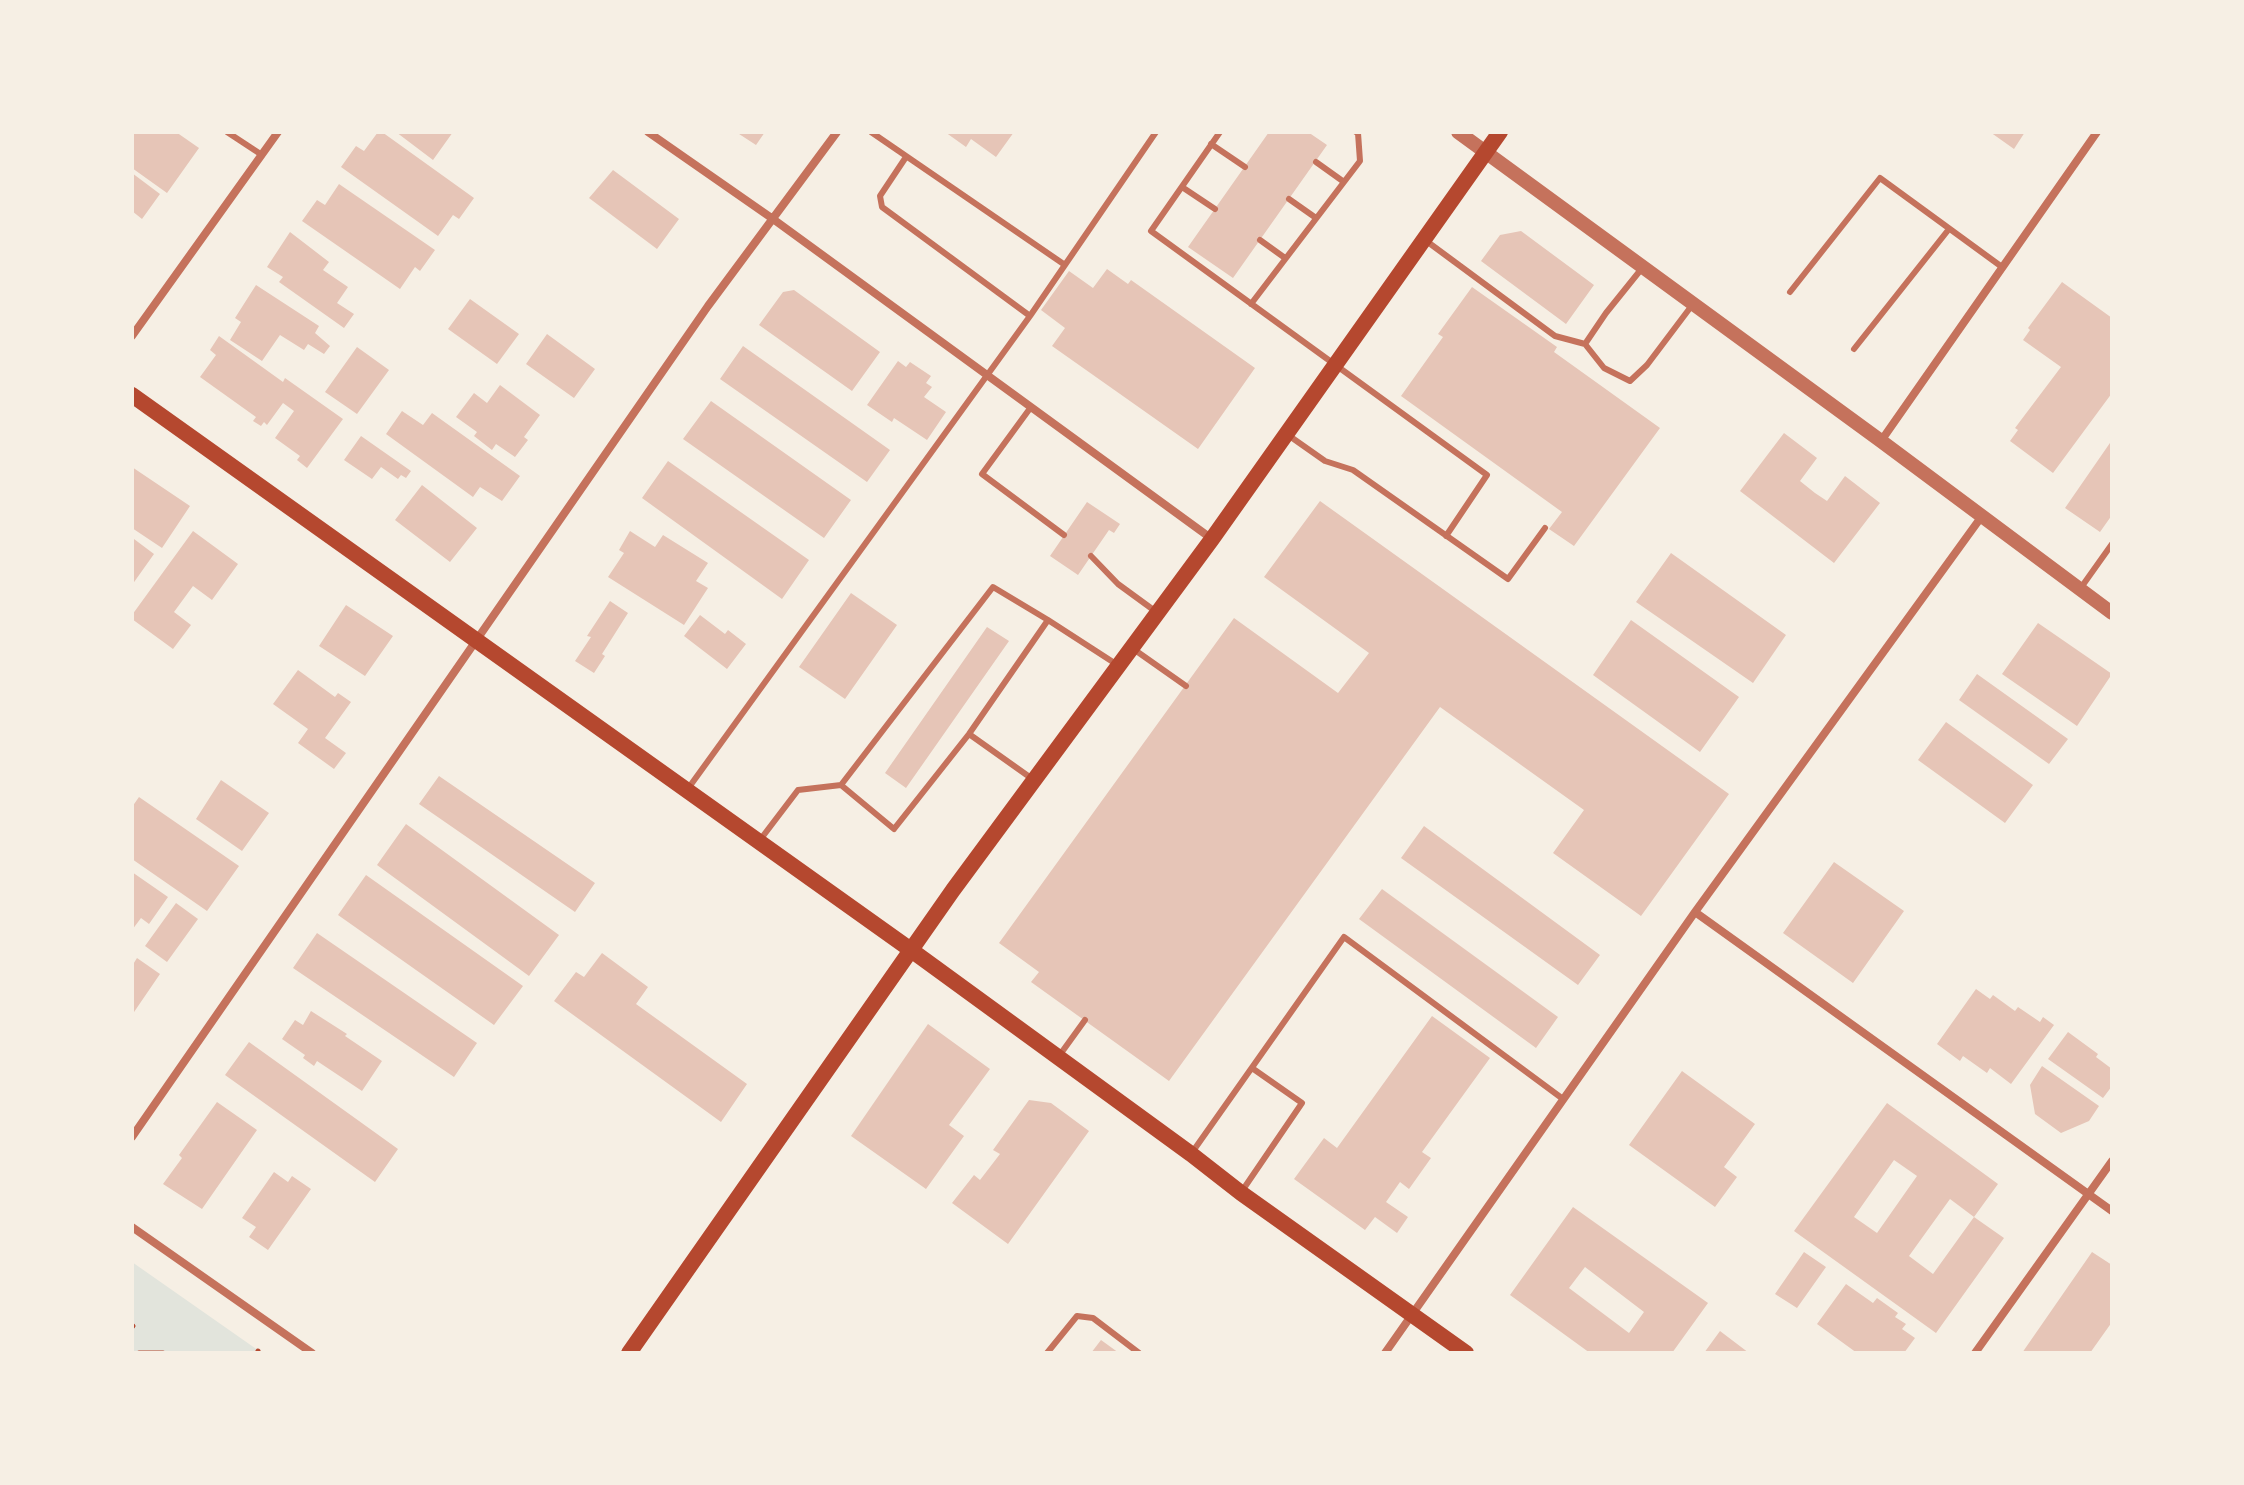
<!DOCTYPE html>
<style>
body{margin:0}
#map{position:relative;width:2244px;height:1485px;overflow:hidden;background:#f6efe4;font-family:"Roboto Serif",serif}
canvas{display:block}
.frame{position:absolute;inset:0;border:134px solid #f6efe4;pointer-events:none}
</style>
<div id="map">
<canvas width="2244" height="1485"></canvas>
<div class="frame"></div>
</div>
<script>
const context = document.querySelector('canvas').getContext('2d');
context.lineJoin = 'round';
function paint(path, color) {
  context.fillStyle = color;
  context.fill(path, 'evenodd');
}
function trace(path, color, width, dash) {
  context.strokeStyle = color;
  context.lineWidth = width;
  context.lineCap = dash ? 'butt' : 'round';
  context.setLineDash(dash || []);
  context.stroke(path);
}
paint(new Path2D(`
 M132,1262L262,1353H132Z`), '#e2e4dc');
paint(new Path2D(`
 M132,132H176L199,148L167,193L132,168Z
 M378,132H382L474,198L459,219L453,215L438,236L341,167L356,146L364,151Z
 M396,132H453L433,160Z
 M736,132H765L756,145Z
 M945,132H1014L996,157L971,139L966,147Z
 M1269,132H1308L1327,145L1233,278L1188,247Z
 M1990,132H2025L2014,149Z
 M613,170L679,219L657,249L589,198Z
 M132,173L160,194L142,219L132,211Z
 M339,184L435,250L420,271L415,267L400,289L302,221L317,200L325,205Z
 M1521,231L1594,285L1566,324L1481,261L1500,235Z
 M290,232L329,262L323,270L348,287L337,303L354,314L344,328L279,282L283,277L267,267Z
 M1107,269L1128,284L1131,280L1255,368L1198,449L1052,346L1065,328L1041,310L1069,271L1093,288Z
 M2062,282L2112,318V393L2053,473L2010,441L2018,430L2015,428L2061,367L2023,340L2030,330L2028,328Z
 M256,285L319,326L315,333L330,346L324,354L308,344L304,350L280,335L262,361L230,340L241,322L235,318Z
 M1472,287L1557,347L1554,352L1660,428L1574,546L1549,529L1562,512L1401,396L1443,337L1438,334Z
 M794,290L880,352L852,391L759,325L783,292Z
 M470,299L519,334L497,364L448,329Z
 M547,334L595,369L574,398L526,364Z
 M219,336L283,382L285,378L343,419L307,468L297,460L300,456L275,438L294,411L283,403L267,425L264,422L261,426L253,421L256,417L200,377L216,355L210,350Z
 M743,346L890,450L867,482L720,379Z
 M357,347L389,370L357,414L325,392Z
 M898,361L906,367L910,362L931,376L926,383L932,387L924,397L946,412L927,440L894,418L892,422L867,405Z
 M500,385L540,415L524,437L528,440L515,457L496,444L492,450L474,436L477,432L456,417L474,393L487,403Z
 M711,401L851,500L824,538L683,439Z
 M402,411L423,425L432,413L520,476L502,501L480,487L473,497L386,434Z
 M1784,433L1817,458L1800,481L1815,493L1827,501L1845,476L1880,503L1834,563L1740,491Z
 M361,436L411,471L406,478L401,475L398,479L381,467L372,479L344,460Z
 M2112,440V515L2100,532L2065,508Z
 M668,461L809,560L782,599L642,498Z
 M132,467L190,506L162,548L132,528Z
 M422,485L477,528L450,562L395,520Z
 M1320,501L1729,794L1641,916L1553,853L1584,810L1440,707L1169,1081L1031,982L1039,972L999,943L1234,618L1338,693L1369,653L1264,577Z
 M1087,502L1120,524L1114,533L1109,530L1078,575L1050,556Z
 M193,531L238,564L212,600L193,586L174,612L191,625L173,649L132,619V615Z
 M630,531L655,547L663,535L708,563L696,581L708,588L684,625L608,577L624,553L619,550Z
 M134,539L154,554L132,585V541Z
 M1671,553L1786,635L1753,683L1636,602Z
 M851,593L897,625L845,699L799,667Z
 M610,601L628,613L602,654L605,656L594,673L575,661L591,637L587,636Z
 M346,605L393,636L365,676L319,646Z
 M700,615L725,634L728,630L746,644L727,669L684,636Z
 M1631,620L1739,697L1700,752L1593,675Z
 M2038,623L2112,674L2077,726L2002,674Z
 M987,627L1009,641L906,788L885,773Z
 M298,670L335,697L338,693L351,702L325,738L346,753L334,769L298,743L308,729L273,704Z
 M1977,674L2068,739L2049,764L1959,700Z
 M1946,722L2033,785L2005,823L1918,760Z
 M439,776L595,883L575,912L419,804Z
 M221,780L269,813L242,851L196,819Z
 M139,797L239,866L207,911L132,859V807Z
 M406,824L559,935L529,976L377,865Z
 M1424,826L1600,955L1578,985L1401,858Z
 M1834,862L1904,911L1853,983L1783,933Z
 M132,872L168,897L149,924L141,918L132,930Z
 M366,875L523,986L494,1025L338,915Z
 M1382,889L1558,1017L1536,1048L1359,919Z
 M176,903L198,919L167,962L145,946Z
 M317,933L477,1043L454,1077L293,968Z
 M602,953L648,987L636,1004L747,1084L721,1122L554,1001L576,972L584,977Z
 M137,958L160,974L132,1015V966Z
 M1976,989L1990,999L1993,995L2015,1011L2018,1007L2040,1022L2043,1017L2054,1025L2011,1084L1990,1068L1987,1073L1963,1056L1960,1061L1937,1044Z
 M311,1011L347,1034L345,1036L382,1061L362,1091L317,1061L314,1066L303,1058L305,1055L282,1039L295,1020L303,1025Z
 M1432,1016L1490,1058L1422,1152L1431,1158L1409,1189L1400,1182L1386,1202L1408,1217L1397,1233L1375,1217L1365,1230L1294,1179L1324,1138L1337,1148Z
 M928,1024L990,1069L949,1125L964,1136L926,1189L851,1136Z
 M2068,1032L2098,1054L2096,1057L2112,1069V1086L2103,1098L2048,1059Z
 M249,1042L398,1149L375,1182L225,1075Z
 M2042,1066L2099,1106L2089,1121L2061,1133L2035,1114L2030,1085Z
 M1682,1071L1755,1124L1724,1167L1737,1177L1715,1207L1629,1145Z
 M1029,1100L1051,1103L1089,1131L1008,1244L952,1203L974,1175L980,1180L1000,1154L993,1150Z
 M217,1102L257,1130L202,1209L163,1184L182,1158L179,1155Z
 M1887,1103L1998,1184L1974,1217L1950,1199L1909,1256L1933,1274L1974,1217L2004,1238L1936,1333L1794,1231ZM1894,1160L1917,1176L1877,1233L1854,1217Z
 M274,1172L288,1182L292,1176L311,1189L268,1250L249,1237L256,1227L242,1218Z
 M1573,1207L1708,1303L1672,1353H1590L1510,1295ZM1585,1267L1644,1312L1629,1333L1569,1288Z
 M1804,1252L1826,1267L1797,1308L1775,1294Z
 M2092,1252L2112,1265V1322L2090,1353H2022Z
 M1846,1284L1873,1303L1877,1298L1898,1313L1895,1317L1906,1324L1902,1329L1915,1338L1904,1353H1857L1817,1324Z
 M1720,1331L1749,1353H1704Z
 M1101,1340L1119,1353H1091Z`), '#e6c5b7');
trace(new Path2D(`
 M132,1327L133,1326
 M139,1353H163
 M257,1353L258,1351`), '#b5482f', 5);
trace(new Path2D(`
 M227,132L262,155
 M871,132L1065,265
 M1220,132L1151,231L1487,475L1446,536
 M1211,144L1245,167
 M906,157L880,196L882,207L1030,316
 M1316,162L1344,182
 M1182,187L1215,209
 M1289,199L1316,218
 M1260,240L1285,258
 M1425,240L1555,336L1585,344
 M1643,267L1606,313L1585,344L1604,368L1630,381L1647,365L1693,304
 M1790,292L1880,178L2002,267
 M1251,304L1360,161L1358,133L1356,132
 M1854,349L1949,229
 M1031,407L982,474L1064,535
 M1288,435L1325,461L1353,470L1508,579L1545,528
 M1091,556L1118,584L1155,611
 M2080,589L2112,544
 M1132,648L1186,686
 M969,734L1031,778
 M841,785L894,829L969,734L1048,620
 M687,790L1030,316L1156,132
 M760,840L798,790L841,785L993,587L1048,620L1116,664
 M1059,1056L1085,1020
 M1191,1154L1344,937L1563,1099
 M1242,1191L1302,1103L1252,1068
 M1047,1353L1077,1316L1093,1318L1139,1353`), '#c5725c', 6);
trace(new Path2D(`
 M648,132L773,219L1212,539
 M132,336L278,132
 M1881,441L2097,132
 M1695,912L2112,1211
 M132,1137L708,306L837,132
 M132,1227L312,1353
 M1385,1353L1695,912L1982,516
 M1975,1353L2112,1161`), '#c5725c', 8);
trace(new Path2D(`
 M1458,132L1881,441L2112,613`), '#c5725c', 14);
trace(new Path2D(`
 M132,395L911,950L1191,1154L1241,1193L1466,1353
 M629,1353L953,890L1212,539L1500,132`), '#b5482f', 16);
</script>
